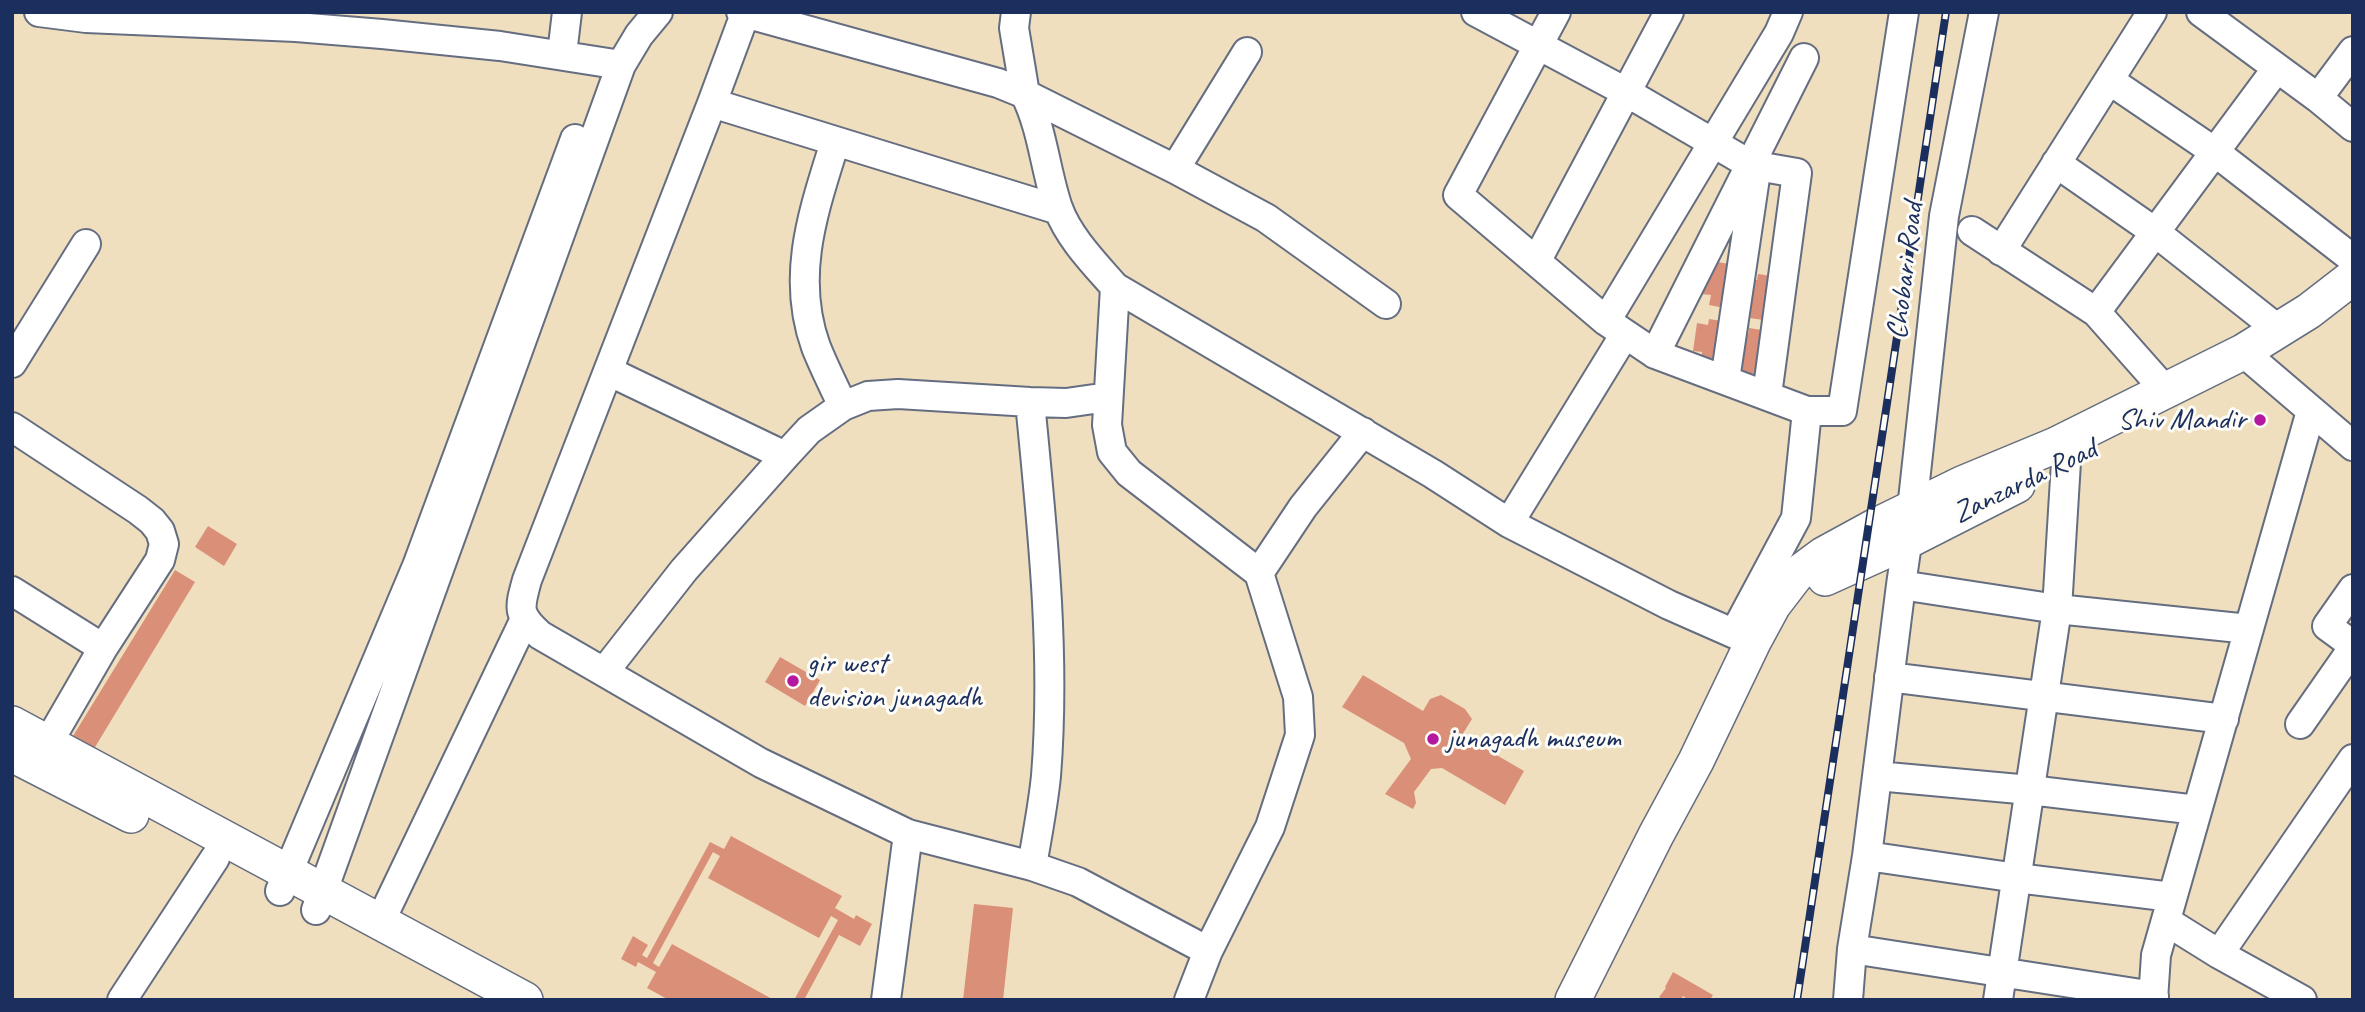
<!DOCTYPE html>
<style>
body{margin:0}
#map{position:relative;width:2365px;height:1012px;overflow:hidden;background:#efdfbf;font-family:Caveat,sans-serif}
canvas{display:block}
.frame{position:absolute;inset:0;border:14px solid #1b2f5e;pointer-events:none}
</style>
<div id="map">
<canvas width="2365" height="1012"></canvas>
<div class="frame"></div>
</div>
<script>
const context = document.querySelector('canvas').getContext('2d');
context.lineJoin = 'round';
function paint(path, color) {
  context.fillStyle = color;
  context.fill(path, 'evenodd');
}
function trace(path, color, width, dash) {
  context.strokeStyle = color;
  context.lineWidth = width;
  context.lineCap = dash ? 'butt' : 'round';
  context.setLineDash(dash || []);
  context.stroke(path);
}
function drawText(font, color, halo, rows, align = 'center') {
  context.font = font + ' Caveat,sans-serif';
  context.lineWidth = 6;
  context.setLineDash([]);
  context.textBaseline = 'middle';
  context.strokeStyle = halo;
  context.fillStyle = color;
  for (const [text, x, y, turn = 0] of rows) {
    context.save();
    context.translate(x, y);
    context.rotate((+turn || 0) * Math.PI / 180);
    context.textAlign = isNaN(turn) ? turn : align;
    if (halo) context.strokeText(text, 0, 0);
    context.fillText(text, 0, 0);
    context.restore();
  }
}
paint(new Path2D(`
 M1717,262L1737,265L1730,309L1709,305L1711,295L1701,294L1705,266L1716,268Z
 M1758,274L1778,277L1770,321L1750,318L1751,307L1742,306L1746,278L1757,280Z
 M1709,319L1729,322L1722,366L1701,362L1702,352L1693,351L1697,323L1708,325Z
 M1749,328L1768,331L1762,375L1741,372L1742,362L1732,361L1736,333L1748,335Z
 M208,526L237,544L224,566L195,547Z
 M175,570L195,582L86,762L65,749Z
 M780,657L820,680L805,706L765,682Z
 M1363,675L1423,711L1430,699L1441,695L1465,709L1472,719L1462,735L1524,771L1505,805L1442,768L1431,769L1414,792L1416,803L1413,809L1385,794L1411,759L1404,743L1342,707Z
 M731,836L842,896L835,908L854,919L856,915L872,924L860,946L839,935L804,1000H794L838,920L831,916L819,938L708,878L720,856L713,852L653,963L659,967L672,944L774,1000H669L647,988L656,972L638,962L636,967L621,959L633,936L648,945L642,955L647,958L710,842L724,849Z
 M974,904L1013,908L1003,1000H963Z
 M1673,972L1713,995L1710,1000H1688L1683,996L1681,1000H1663L1659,997L1666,988L1665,987Z`), '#da9078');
const minor = new Path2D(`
 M39,12L86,18L296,27L382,34L500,46L621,65
 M741,12L998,83L1025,94C1043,130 1045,170 1058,208C1069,238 1095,264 1115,287L1433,474L1509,523L1669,605L1753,642
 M1016,12L1014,28L1025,94L1175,169L1266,218L1386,304
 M1476,12L1626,92L1751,165L1797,173L1767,395
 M1556,12L1458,195L1606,321L1655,354L1807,411H1842L1904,12
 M2201,12L2318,98L2353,127
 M745,14L712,103L527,580C519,609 517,614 540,635L761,763L908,834L1032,866L1078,882L1208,951
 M562,54L567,12
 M2109,80L2215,152L2353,259
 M2318,98L2353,51
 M712,103L1059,210
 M835,142C814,210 790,275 816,347C824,367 834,387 843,406
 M2056,163L2155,232L2279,330
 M1175,169L1247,52
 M1972,231L2096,312L2165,390
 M2001,251L2152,12
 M1537,260L1669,12
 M1115,287L1107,425L1112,452L1129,473L1259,573
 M2096,312L2277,68
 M1606,321L1779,33L1788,12
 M2243,352L2353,446
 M1655,354L1804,58
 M12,363L86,244
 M608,371L785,456
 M1725,380L1756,171
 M1030,402C1042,526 1056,652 1046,776C1043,806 1037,836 1032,866
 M12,427L138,510L152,521L160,531L164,544L160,560L103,648L48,743
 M1509,523L1625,334
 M1901,585L2057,609L2249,629
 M2353,589L2327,626L2353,645
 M12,591L103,648
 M1735,632L1796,518L1807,411
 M604,672L684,570L785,456L809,430L843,406L868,396L898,394L1030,402L1066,403L1108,397
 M1889,677L2224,719
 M2300,724L2353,648
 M1877,776L2030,790L2197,810
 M1867,856L2017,878L2172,897
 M280,891L417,566L575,139
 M316,910L621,65L639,35L658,12
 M2166,921L2219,954L2302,1000
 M380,922L524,621
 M1852,949L2154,996
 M2219,954L2353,759
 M122,1000L215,858
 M886,1000L908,834
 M1189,1000L1208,951L1270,827L1300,735L1298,697L1259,573L1303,507L1363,432
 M1848,1000L1852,949L1867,856L1901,585L1912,509L1944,216L1984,12
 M1998,1000L2057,609L2066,462
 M2153,1000L2156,955L2311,411`);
const major = new Path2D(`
 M1825,578L1907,541L2017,485
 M12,724L525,1000
 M12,754L131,815
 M1573,1000L1656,835L1696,761L1753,642L1773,605L1796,575L1823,555L1878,525L1962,484L2056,445L2243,352L2309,311L2353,277`);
trace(minor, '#656d80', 32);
trace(major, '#656d80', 38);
trace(minor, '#fff', 28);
trace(major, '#fff', 35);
const rail = new Path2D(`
 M1797,1000L1946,12`);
trace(rail, '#1b2f5e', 8);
trace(rail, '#fdfcf7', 5, [16]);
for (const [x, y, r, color] of [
 [2260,420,7,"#b5179e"],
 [793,681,7,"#b5179e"],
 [1433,739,7,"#b5179e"]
]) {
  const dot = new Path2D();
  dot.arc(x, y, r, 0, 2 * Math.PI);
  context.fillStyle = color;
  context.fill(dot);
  trace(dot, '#fdfcf7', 2.5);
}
drawText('30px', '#1b2f5e', '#fdfcf7', [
 ["Chobari Road",1906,271,-83],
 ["Zanzarda Road",2025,482,-26]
]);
drawText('30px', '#1b2f5e', '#fdfcf7', [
 ["Shiv Mandir",2246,420,"right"],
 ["gir west",807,664],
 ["devision junagadh",807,698],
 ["junagadh museum",1447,739]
], 'left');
</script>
